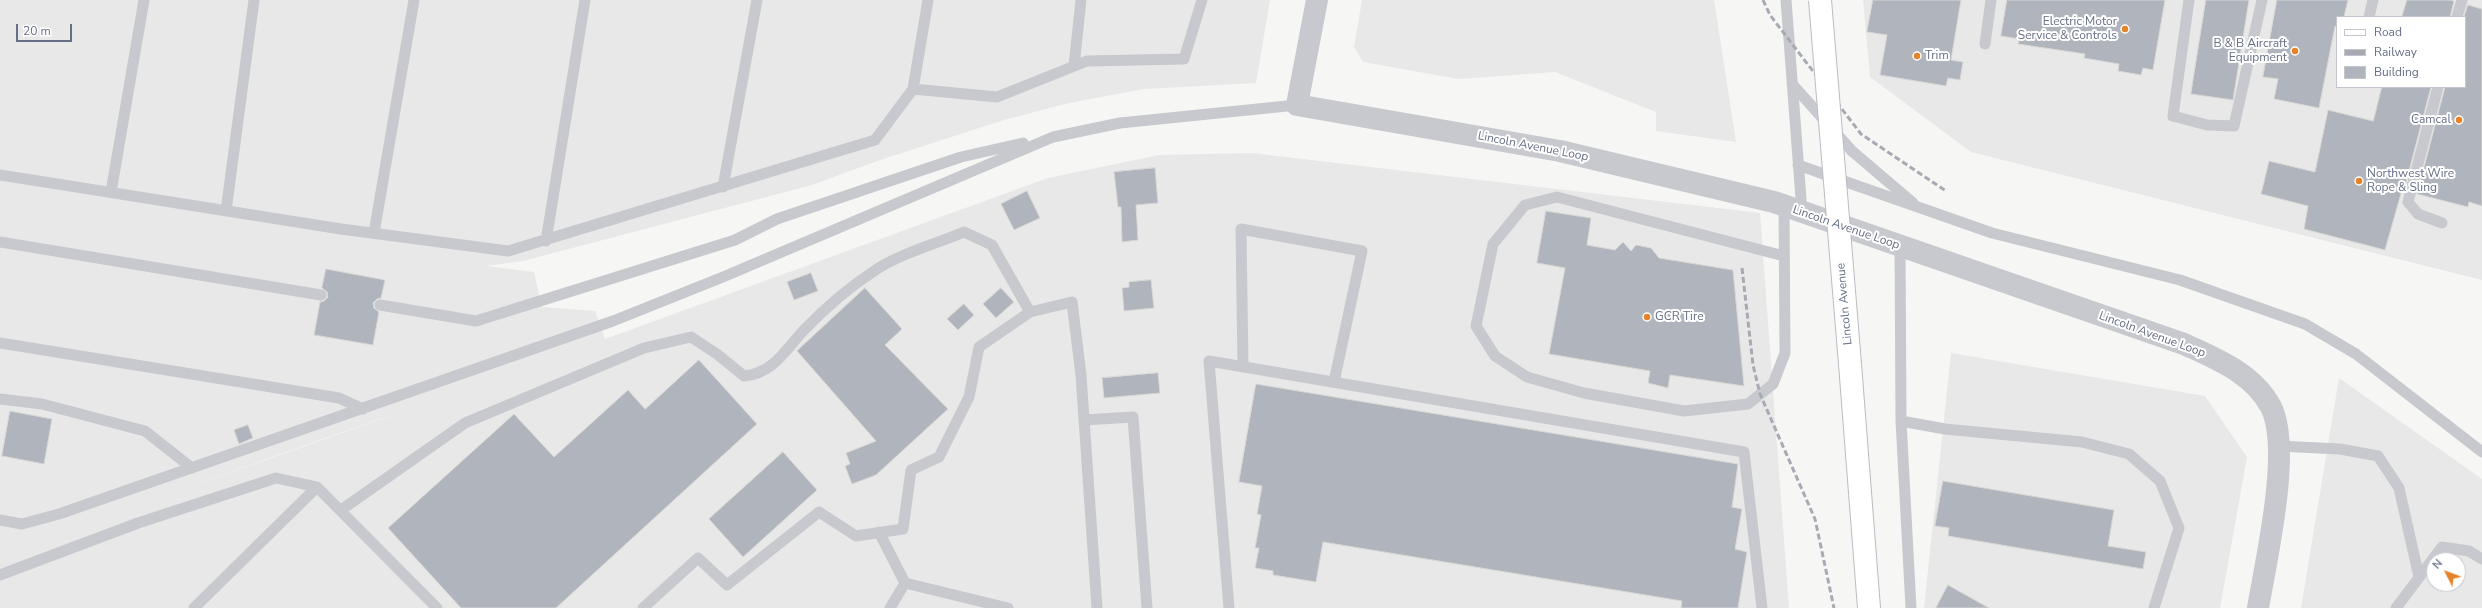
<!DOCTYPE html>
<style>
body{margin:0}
#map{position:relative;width:2482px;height:608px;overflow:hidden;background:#f6f7f4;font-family:"Nunito Sans",sans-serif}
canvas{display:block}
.legend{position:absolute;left:2336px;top:16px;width:130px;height:72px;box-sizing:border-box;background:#fff;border:1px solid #c2c5ce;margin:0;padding:5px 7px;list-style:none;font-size:12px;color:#666f85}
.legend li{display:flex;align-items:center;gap:8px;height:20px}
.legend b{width:20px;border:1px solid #c2c5ce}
.north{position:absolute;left:2426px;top:552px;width:40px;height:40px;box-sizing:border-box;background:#fff;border:1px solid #c2c5ce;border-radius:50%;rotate:312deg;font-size:11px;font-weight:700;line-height:16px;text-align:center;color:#666f85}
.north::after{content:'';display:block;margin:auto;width:14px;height:18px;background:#e48327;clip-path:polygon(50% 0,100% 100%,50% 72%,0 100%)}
.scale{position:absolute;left:16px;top:24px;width:56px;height:18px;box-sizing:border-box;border:2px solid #666f85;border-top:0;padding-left:5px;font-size:12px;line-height:14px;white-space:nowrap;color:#666f85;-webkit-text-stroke:3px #fff;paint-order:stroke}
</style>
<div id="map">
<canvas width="2482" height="608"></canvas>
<ul class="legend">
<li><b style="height:5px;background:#fff"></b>Road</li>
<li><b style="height:5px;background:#a7aab2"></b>Railway</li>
<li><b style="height:11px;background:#b0b4bc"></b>Building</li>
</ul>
<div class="north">N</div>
<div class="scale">20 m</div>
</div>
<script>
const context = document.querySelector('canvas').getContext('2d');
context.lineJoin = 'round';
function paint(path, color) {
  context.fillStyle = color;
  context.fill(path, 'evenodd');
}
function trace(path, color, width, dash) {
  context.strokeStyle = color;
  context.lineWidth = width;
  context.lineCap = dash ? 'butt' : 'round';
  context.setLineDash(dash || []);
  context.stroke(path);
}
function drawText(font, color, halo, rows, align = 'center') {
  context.font = font + ' "Nunito Sans",sans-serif';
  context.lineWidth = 4;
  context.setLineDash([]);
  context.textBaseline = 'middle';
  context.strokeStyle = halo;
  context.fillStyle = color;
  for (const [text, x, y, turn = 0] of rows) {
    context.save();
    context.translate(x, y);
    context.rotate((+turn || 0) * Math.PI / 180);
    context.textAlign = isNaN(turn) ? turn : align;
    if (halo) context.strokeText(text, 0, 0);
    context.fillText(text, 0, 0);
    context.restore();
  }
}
paint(new Path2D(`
 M0,0H1270L1256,83L1144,89L1069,103L1004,120L880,160L812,185L523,261L486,266L534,272L542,307L595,311L605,339L1048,178L1159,155L1252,153L1760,213L1789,608H0ZM447,395L322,440L148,501Z
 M1362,0H1714L1736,142L1656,131V112L1555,72L1459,79L1363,62L1354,47Z
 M1863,0H2482V280L1971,152L1870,77ZM2337,17H2465V87H2337Z
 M1951,353L2205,396L2247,457L2220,608H1924Z
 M2339,378L2482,479V608H2301ZM2434,560H2458V584H2434Z`), '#e7e8e7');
const building = new Path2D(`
 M1873,0H1961L1951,60L1963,62L1960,80L1948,78L1946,86L1880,75L1887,35L1867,32Z
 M2007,0H2165L2153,70L2143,68L2141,75L2118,71L2119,64L2084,58L2085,54L2018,44L2019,39L2001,36Z
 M2206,0H2249L2233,100L2191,94Z
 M2277,0H2348L2344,17H2337V27L2335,26L2319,108L2274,99L2278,79L2263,77Z
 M2407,0H2449L2454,1L2450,17H2402Z
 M2468,5L2482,9V206L2469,202L2468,207L2417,194L2445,87H2465L2464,17Z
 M2382,87H2431L2404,190H2402L2385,250L2304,229L2308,206L2261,194L2269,161L2315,172L2328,110L2373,121Z
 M1155,168L1158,203L1136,205L1138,240L1122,242L1121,207H1118L1114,172Z
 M1027,191L1040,218L1014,230L1001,204Z
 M1546,211L1591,218L1587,245L1615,250L1623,242L1631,251L1636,245L1651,248L1659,258L1733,270L1744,386L1670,375L1668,388L1648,383L1650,371L1549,354L1565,268L1537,263Z
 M326,269L385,280L381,298L377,299L373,303L374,308L379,312L373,345L314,335L320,302L324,301L328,297L327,292L322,288Z
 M811,273L818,291L794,300L787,282Z
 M1151,280L1154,308L1124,311L1122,288L1129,287V282Z
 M865,288L902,329L885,345L948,409L876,475L852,484L845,466L850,464L846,453L876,441L797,351Z
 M1001,288L1014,302L996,318L983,304Z
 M964,304L974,315L958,330L947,319Z
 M699,360L757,424L556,608H461L388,528L514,414L554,457L628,390L645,409Z
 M1158,373L1160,393L1104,398L1102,378Z
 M1256,384L1738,464L1732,507L1742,509L1735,549L1747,552L1738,608H1681L1682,601L1323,542L1316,582L1273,575V571L1255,568L1259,548H1255L1261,515L1257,514L1262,486L1239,482Z
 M10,411L52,419L44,464L2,456Z
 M248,425L253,438L239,444L234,430Z
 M783,452L817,490L743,557L709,519Z
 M1943,481L2114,510L2108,546L2146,552L2143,569L1948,536L1949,528L1935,526Z
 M1948,585L1989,608H1936Z`);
paint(building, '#b0b4bc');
trace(building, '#d8d9d6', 1);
const secondary = new Path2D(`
 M1850,364L1869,608`);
trace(secondary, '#babcc2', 24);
trace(new Path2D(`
 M928,0L913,89L997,97L1087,61L1184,59L1202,0
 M1786,0L1802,212
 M2189,0L2173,116L2207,125L2234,126L2262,0
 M2369,17L2373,0
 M2457,17L2462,0
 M1985,44L1991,0
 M1074,66L1081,0
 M1792,84L1852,151L1913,203
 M2438,87L2408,202L2418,214L2442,223
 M1798,165L1992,233L2180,280L2305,324L2356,354L2482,452
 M0,175L341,229L508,251L875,140L913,89
 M723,187L757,0
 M111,192L144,0
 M1784,206L1785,353L1773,384L1748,404L1684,411L1584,393L1527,377L1495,356L1476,326L1493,244L1525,205L1557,197L1784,256
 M226,211L254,0
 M374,233L414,0
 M546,241L585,0
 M0,242L321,295
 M1900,246L1901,421L1911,608
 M380,305L476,321L735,240L777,219L961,157L1023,143
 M0,343L339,398L363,409
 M1243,367L1241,229L1362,251L1334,382
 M0,399L42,404L145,431L192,468
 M1084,420L1133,417L1147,608
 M1901,421L1945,429L2082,442L2129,454L2160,481L2179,528L2154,608
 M2278,446L2340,449L2378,456L2399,488L2419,577
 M341,510L465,423L644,348L691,337L717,354L744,376C773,374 786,349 804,330C826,307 851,286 877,269C902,253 936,244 964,232L992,245L1030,312
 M0,520L22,524L59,514L613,321L723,277L1053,137L1120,123L1297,105
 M879,532L905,583L1008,608
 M0,575L138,523L276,478L317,487
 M194,608L317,487L437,608
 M643,608L698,558L727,585L819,512L856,536L903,529L911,470L939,457L969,397L979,347L1030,312L1072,302L1081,375L1097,608
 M890,608L905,583
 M1229,608L1209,361L1744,452L1762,608
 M2396,608L2442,547L2469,551L2482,559`), '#c8c9ce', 11);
trace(new Path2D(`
 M1317,0L1297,105L1560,151L1774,202L2184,344C2216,359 2253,373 2271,407C2292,449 2266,560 2258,608`), '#c8c9ce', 22);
trace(secondary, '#fff', 22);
trace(new Path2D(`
 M1763,0L1770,15L1861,134L1946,191
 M1742,268L1753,365L1760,394L1815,519L1834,608`), '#a7aab2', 3, [6, 3]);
const secondaryBridge = new Path2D(`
 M1820,0L1850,364`);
trace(secondaryBridge, '#babcc2', 24, []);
trace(secondaryBridge, '#fff', 22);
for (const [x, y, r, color] of [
 [2125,29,4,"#e48327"],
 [2295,51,4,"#e48327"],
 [1917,56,4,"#e48327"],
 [2459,120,4,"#e48327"],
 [2359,181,4,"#e48327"],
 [1647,317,4,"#e48327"]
]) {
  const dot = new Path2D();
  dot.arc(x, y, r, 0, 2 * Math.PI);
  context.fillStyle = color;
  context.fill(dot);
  trace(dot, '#fff', 1.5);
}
drawText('12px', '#666f85', '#fff', [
 ["Electric Motor",2117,22],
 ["Service & Controls",2117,36],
 ["B & B Aircraft",2287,44],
 ["Equipment",2287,58],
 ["Trim",1925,56,"left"],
 ["Camcal",2451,120],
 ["Northwest Wire",2367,174,"left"],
 ["Rope & Sling",2367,188,"left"],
 ["GCR Tire",1655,317,"left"]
], 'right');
drawText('12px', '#666f85', '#fff', [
 ["Lincoln Avenue Loop",1533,147,11],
 ["Lincoln Avenue Loop",1846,228,19],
 ["Lincoln Avenue",1845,304,-95],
 ["Lincoln Avenue Loop",2152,335,20]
]);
</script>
